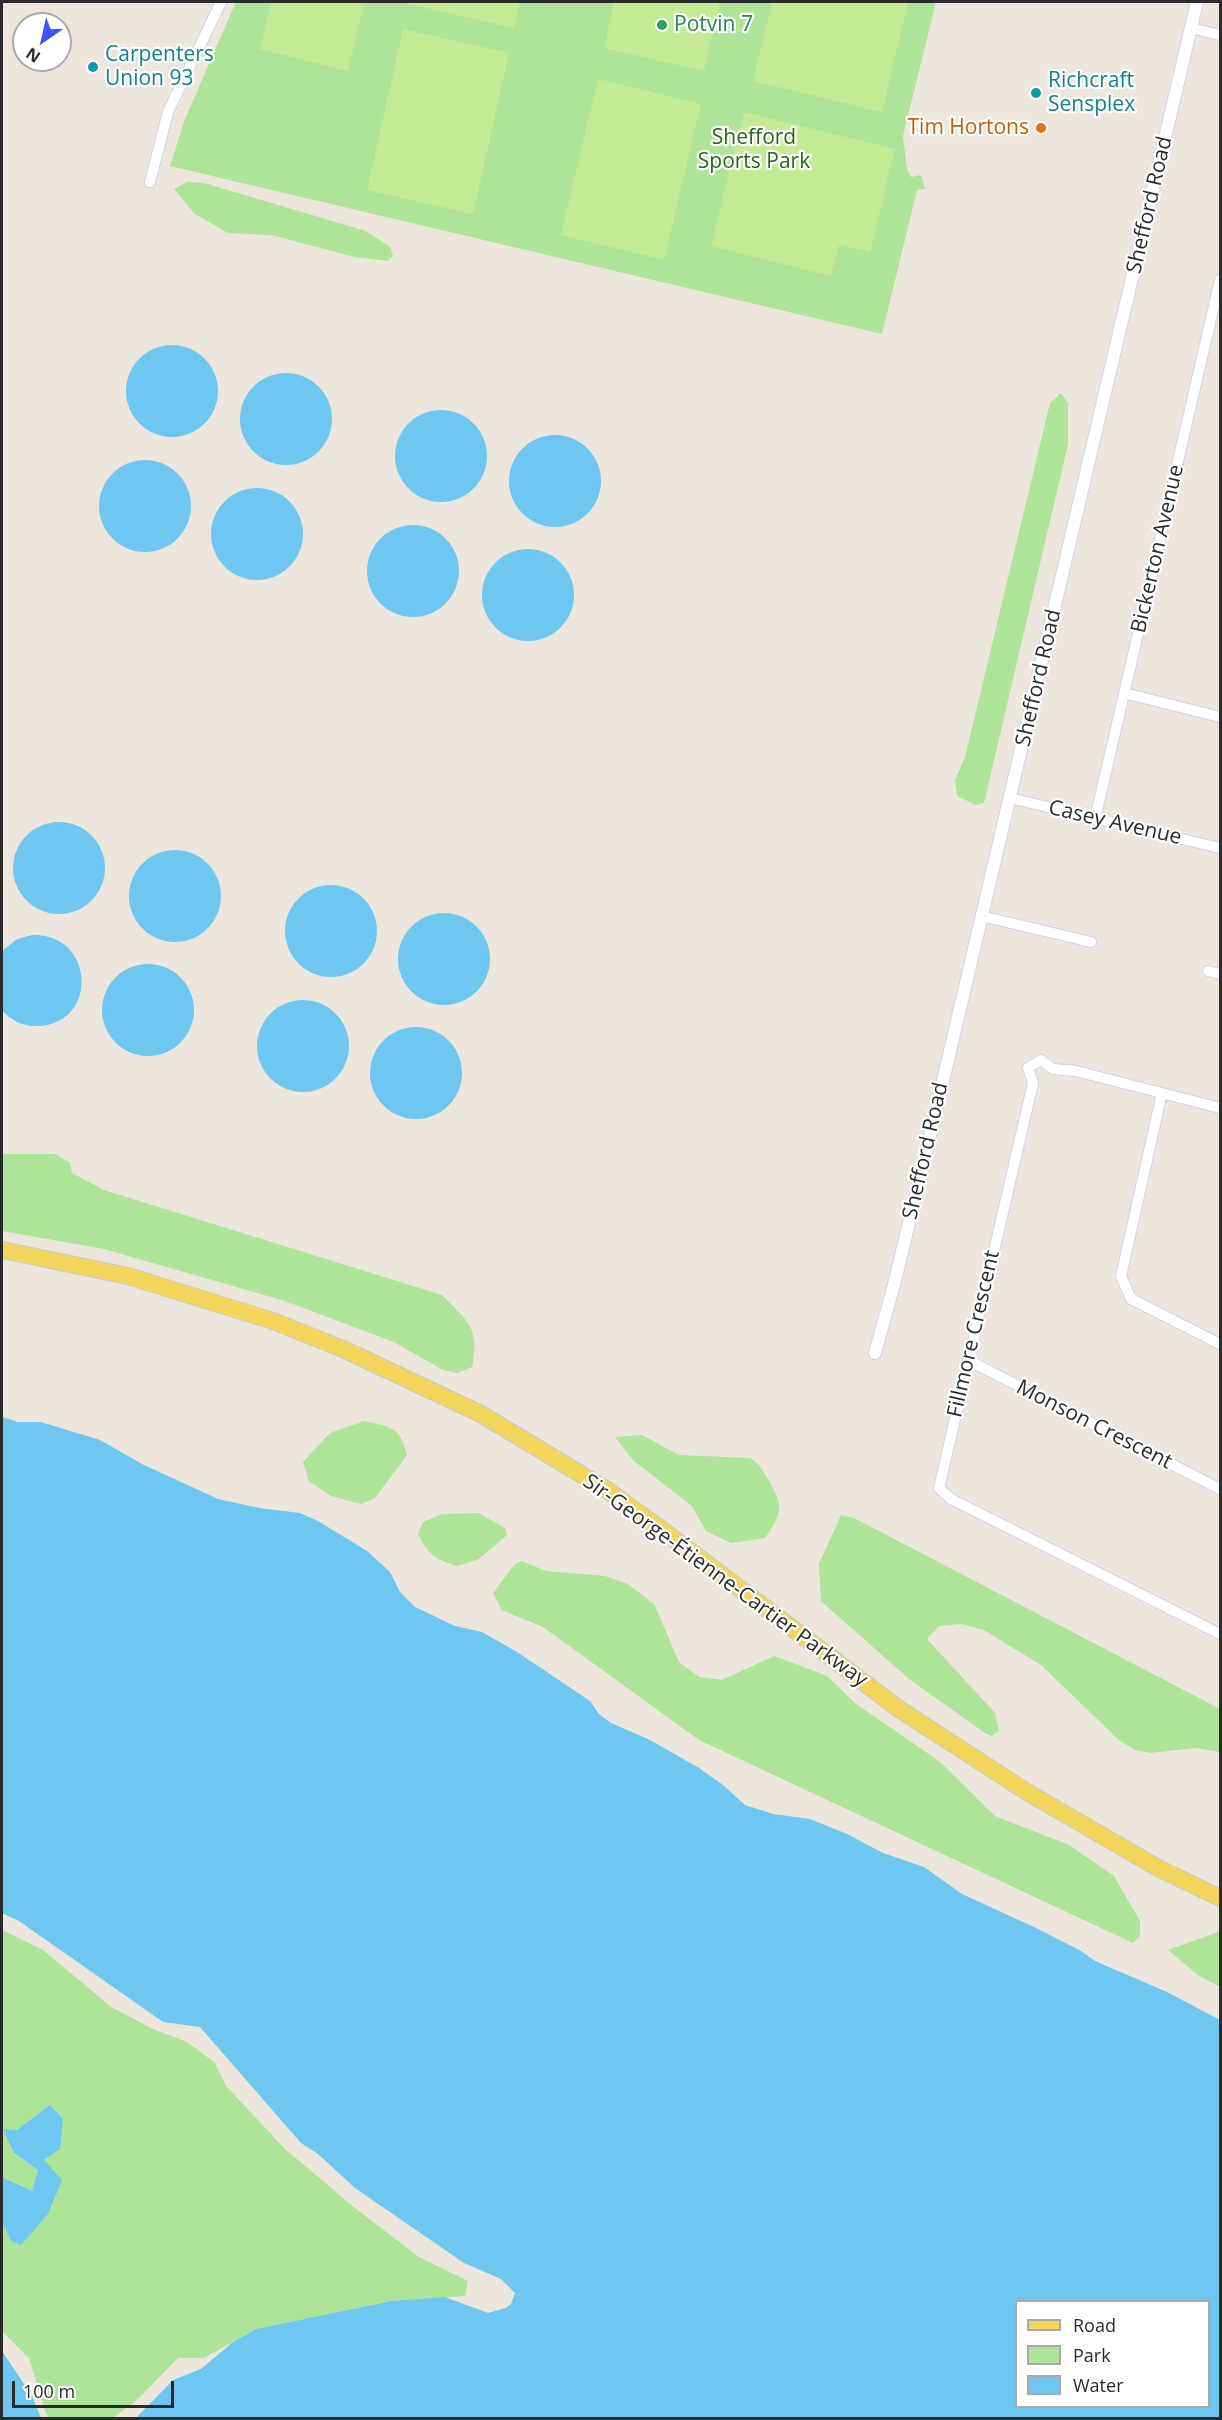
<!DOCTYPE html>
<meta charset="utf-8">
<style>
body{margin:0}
#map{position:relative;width:1222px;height:2420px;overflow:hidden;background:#ece6dc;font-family:"Open Sans",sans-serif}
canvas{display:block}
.frame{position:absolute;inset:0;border:3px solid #2a2a2a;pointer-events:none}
.legend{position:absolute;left:1015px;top:2300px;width:195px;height:108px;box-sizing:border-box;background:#fff;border:2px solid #aaa;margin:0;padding:8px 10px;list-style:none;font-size:18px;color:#2a2a2a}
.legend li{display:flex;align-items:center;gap:12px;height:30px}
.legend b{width:30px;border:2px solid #aaa}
.north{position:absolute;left:12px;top:12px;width:60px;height:60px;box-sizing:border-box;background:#fff;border:2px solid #aaa;border-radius:50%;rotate:214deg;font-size:16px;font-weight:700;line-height:24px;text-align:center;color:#2a2a2a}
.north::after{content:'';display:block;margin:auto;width:21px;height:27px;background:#3955fc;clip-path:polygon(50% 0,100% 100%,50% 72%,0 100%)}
.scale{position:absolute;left:12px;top:2381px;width:162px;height:27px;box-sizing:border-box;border:3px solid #2a2a2a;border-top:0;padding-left:8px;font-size:18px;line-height:21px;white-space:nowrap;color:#2a2a2a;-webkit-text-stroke:4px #fff;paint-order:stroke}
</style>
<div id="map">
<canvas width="1222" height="2420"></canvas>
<div class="frame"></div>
<ul class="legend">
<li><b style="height:8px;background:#f2d65b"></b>Road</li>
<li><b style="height:16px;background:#aee497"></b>Park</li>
<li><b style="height:16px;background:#6dc7f0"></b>Water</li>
</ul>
<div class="north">N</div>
<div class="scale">100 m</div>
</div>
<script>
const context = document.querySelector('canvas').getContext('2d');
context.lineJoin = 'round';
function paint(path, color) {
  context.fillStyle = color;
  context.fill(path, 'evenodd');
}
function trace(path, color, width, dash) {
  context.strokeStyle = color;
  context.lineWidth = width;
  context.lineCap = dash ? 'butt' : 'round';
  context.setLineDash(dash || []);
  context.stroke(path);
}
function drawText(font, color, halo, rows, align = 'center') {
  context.font = font + ' "Open Sans",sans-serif';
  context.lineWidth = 4.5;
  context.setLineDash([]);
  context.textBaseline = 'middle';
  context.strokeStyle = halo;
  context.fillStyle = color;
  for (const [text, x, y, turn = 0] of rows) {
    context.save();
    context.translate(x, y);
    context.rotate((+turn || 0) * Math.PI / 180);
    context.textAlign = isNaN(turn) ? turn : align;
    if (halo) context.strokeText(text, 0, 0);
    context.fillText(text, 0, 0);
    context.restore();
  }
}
paint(new Path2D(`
 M236,2H936L903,136L907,169L911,177L921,175L925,189L917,190L882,334L170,166L185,119Z
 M187,182L204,183L366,231L390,247L393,256L388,261L355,257L271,235L228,233L195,214L174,189Z
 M1061,393L1068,403V444L984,803L976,805L957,796L955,780L965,757L1050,403Z
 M2,1154H55L70,1163L72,1173L104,1190L442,1295C468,1322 480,1327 472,1367L457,1373L443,1370L394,1342L285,1301L104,1249L2,1231Z
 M364,1421C391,1427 400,1426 407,1455L375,1498L361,1504L331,1496L309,1481L303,1462L330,1433Z
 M642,1435L679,1455L750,1458C759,1463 762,1470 768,1479C784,1507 783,1512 765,1538L731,1543L706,1531L692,1506L634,1461L615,1437Z
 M478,1513L505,1528L507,1535L479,1559L457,1566C435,1559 428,1555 418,1534L423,1522L442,1514Z
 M841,1515L854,1518L1220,1709V1752L1195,1748L1150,1753L1135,1750L1119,1740L1041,1665L984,1630L962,1624L939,1626L927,1639L995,1713L999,1731L991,1736L985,1733L909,1679L821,1601L819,1564Z
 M522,1561L546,1571L605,1576L628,1584L654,1604L679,1662L699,1677L722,1680L774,1656L827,1676L856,1704L939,1761L995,1816L1069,1845L1114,1876L1140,1921V1935L1133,1943L699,1740L543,1627L502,1610L493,1593L515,1564Z
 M2,1930L43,1950L111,2007L153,2029L187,2042L214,2062L226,2086L286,2150L355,2208L419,2257L468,2281L465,2296L391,2301L256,2329L204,2358H178L137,2400L113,2418H49L45,2411L29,2358L2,2331V2222L21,2245L44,2160L50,2106L17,2130L14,2153L38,2170L32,2191L2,2177Z
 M1218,1932H1220V1987L1198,1975L1168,1950Z`), '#aee497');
paint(new Path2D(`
 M271,2H350L364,5L348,71L260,49Z
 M408,2H520L514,28L408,4Z
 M614,2H720L704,71L604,48Z
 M772,2H908L882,112L753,81Z
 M403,29L509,53L473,214L367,190Z
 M598,79L701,104L664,260L561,235Z
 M744,112L895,149L870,252L839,245L831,276L711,246Z`), '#c2eb93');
paint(new Path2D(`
 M126 391a46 46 0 1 1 92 0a46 46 0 1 1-92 0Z
 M240 419a46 46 0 1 1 92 0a46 46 0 1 1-92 0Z
 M395 456a46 46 0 1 1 92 0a46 46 0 1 1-92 0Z
 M509 481a46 46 0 1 1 92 0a46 46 0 1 1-92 0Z
 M99 506a46 46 0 1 1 92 0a46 46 0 1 1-92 0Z
 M211 534a46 46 0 1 1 92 0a46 46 0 1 1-92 0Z
 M367 571a46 46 0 1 1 92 0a46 46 0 1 1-92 0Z
 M482 595a46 46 0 1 1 92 0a46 46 0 1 1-92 0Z
 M13 868a46 46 0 1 1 92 0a46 46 0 1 1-92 0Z
 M129 896a46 46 0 1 1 92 0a46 46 0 1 1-92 0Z
 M285 931a46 46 0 1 1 92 0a46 46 0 1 1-92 0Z
 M398 959a46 46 0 1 1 92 0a46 46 0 1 1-92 0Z
 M32,935C95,933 99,1023 39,1026C24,1027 11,1021 2,1010V951L17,939Z
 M102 1010a46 46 0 1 1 92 0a46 46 0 1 1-92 0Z
 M257 1046a46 46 0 1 1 92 0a46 46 0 1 1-92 0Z
 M370 1073a46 46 0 1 1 92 0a46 46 0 1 1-92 0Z
 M2,1417L18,1422H41L100,1440L144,1465L218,1499L259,1508L300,1513L318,1521L367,1551L390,1572L400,1592L415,1607L455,1626L482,1632L517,1652L590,1701L599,1714L611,1723L650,1740L699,1768L723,1785L745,1805L773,1814L810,1819L847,1834L883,1853L924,1867L962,1894L1034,1927L1081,1951L1095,1961L1167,1992L1220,2020V2418H136L173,2380L201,2369L233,2342L256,2329L391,2301L445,2297L488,2313L506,2308L511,2304L515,2293L501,2279L464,2263L355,2188L318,2154L301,2143L200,2027L163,2022L19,1921L2,1913ZM1016,2302H1208V2406H1016Z
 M50,2105L63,2119L60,2149L44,2160L62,2180L48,2214L21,2245L11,2241L2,2222V2177L32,2191L38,2170L14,2153L3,2129L17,2130Z
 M2,2351L32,2396L41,2418H2Z`), '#6dc7f0');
const minor = new Path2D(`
 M1191,28L1220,35
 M150,182L168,112L221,2
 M1124,693L1220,717
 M1010,798L1220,848
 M1095,819L1220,280
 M981,916L1091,942
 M1208,971L1220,974
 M1162,1093L1121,1276L1131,1299L1220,1344
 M1220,1108L1076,1071L1053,1069L1041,1060L1028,1068L1033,1083L939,1488L951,1499L1220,1634
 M968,1360L1220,1489`);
const tertiary = new Path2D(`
 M875,1353L895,1281L938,1102L1197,2`);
const primary = new Path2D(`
 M2,1250L128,1276L273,1321L343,1349L481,1414L607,1490L665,1532L899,1709L1027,1792L1158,1868L1220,1898`);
trace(minor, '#d1d3e3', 12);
trace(tertiary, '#d1d3e3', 14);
trace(primary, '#c8c8c8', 18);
trace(minor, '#fff', 10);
trace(tertiary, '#fff', 12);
trace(primary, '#f2d65b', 16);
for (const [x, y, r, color] of [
 [662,25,6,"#2e9e5b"],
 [93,67,6,"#0f9aa8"],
 [1036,93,6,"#0f9aa8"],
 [1041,128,6,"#e8710a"]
]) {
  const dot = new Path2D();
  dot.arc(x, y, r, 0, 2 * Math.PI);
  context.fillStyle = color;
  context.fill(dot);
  trace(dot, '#fff', 2);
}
drawText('21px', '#27864d', '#fff', [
 ["Potvin 7",674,25]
], 'left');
drawText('21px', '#0d838f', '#fff', [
 ["Carpenters",105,55],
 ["Union 93",105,79],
 ["Richcraft",1048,81],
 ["Sensplex",1048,105]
], 'left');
drawText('21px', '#c56008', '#fff', [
 ["Tim Hortons",1029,128]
], 'right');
drawText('21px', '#266819', '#fff', [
 ["Shefford",754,138],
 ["Sports Park",754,162]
]);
drawText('21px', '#2a2a2a', '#fff', [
 ["Shefford Road",1150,205,-77],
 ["Bickerton Avenue",1158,549,-77],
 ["Shefford Road",1039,678,-77],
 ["Casey Avenue",1115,823,13],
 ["Shefford Road",926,1151,-77],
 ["Fillmore Crescent",974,1334,-77],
 ["Monson Crescent",1094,1425,27],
 ["Sir-George-Étienne-Cartier Parkway",725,1581,36]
]);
</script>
